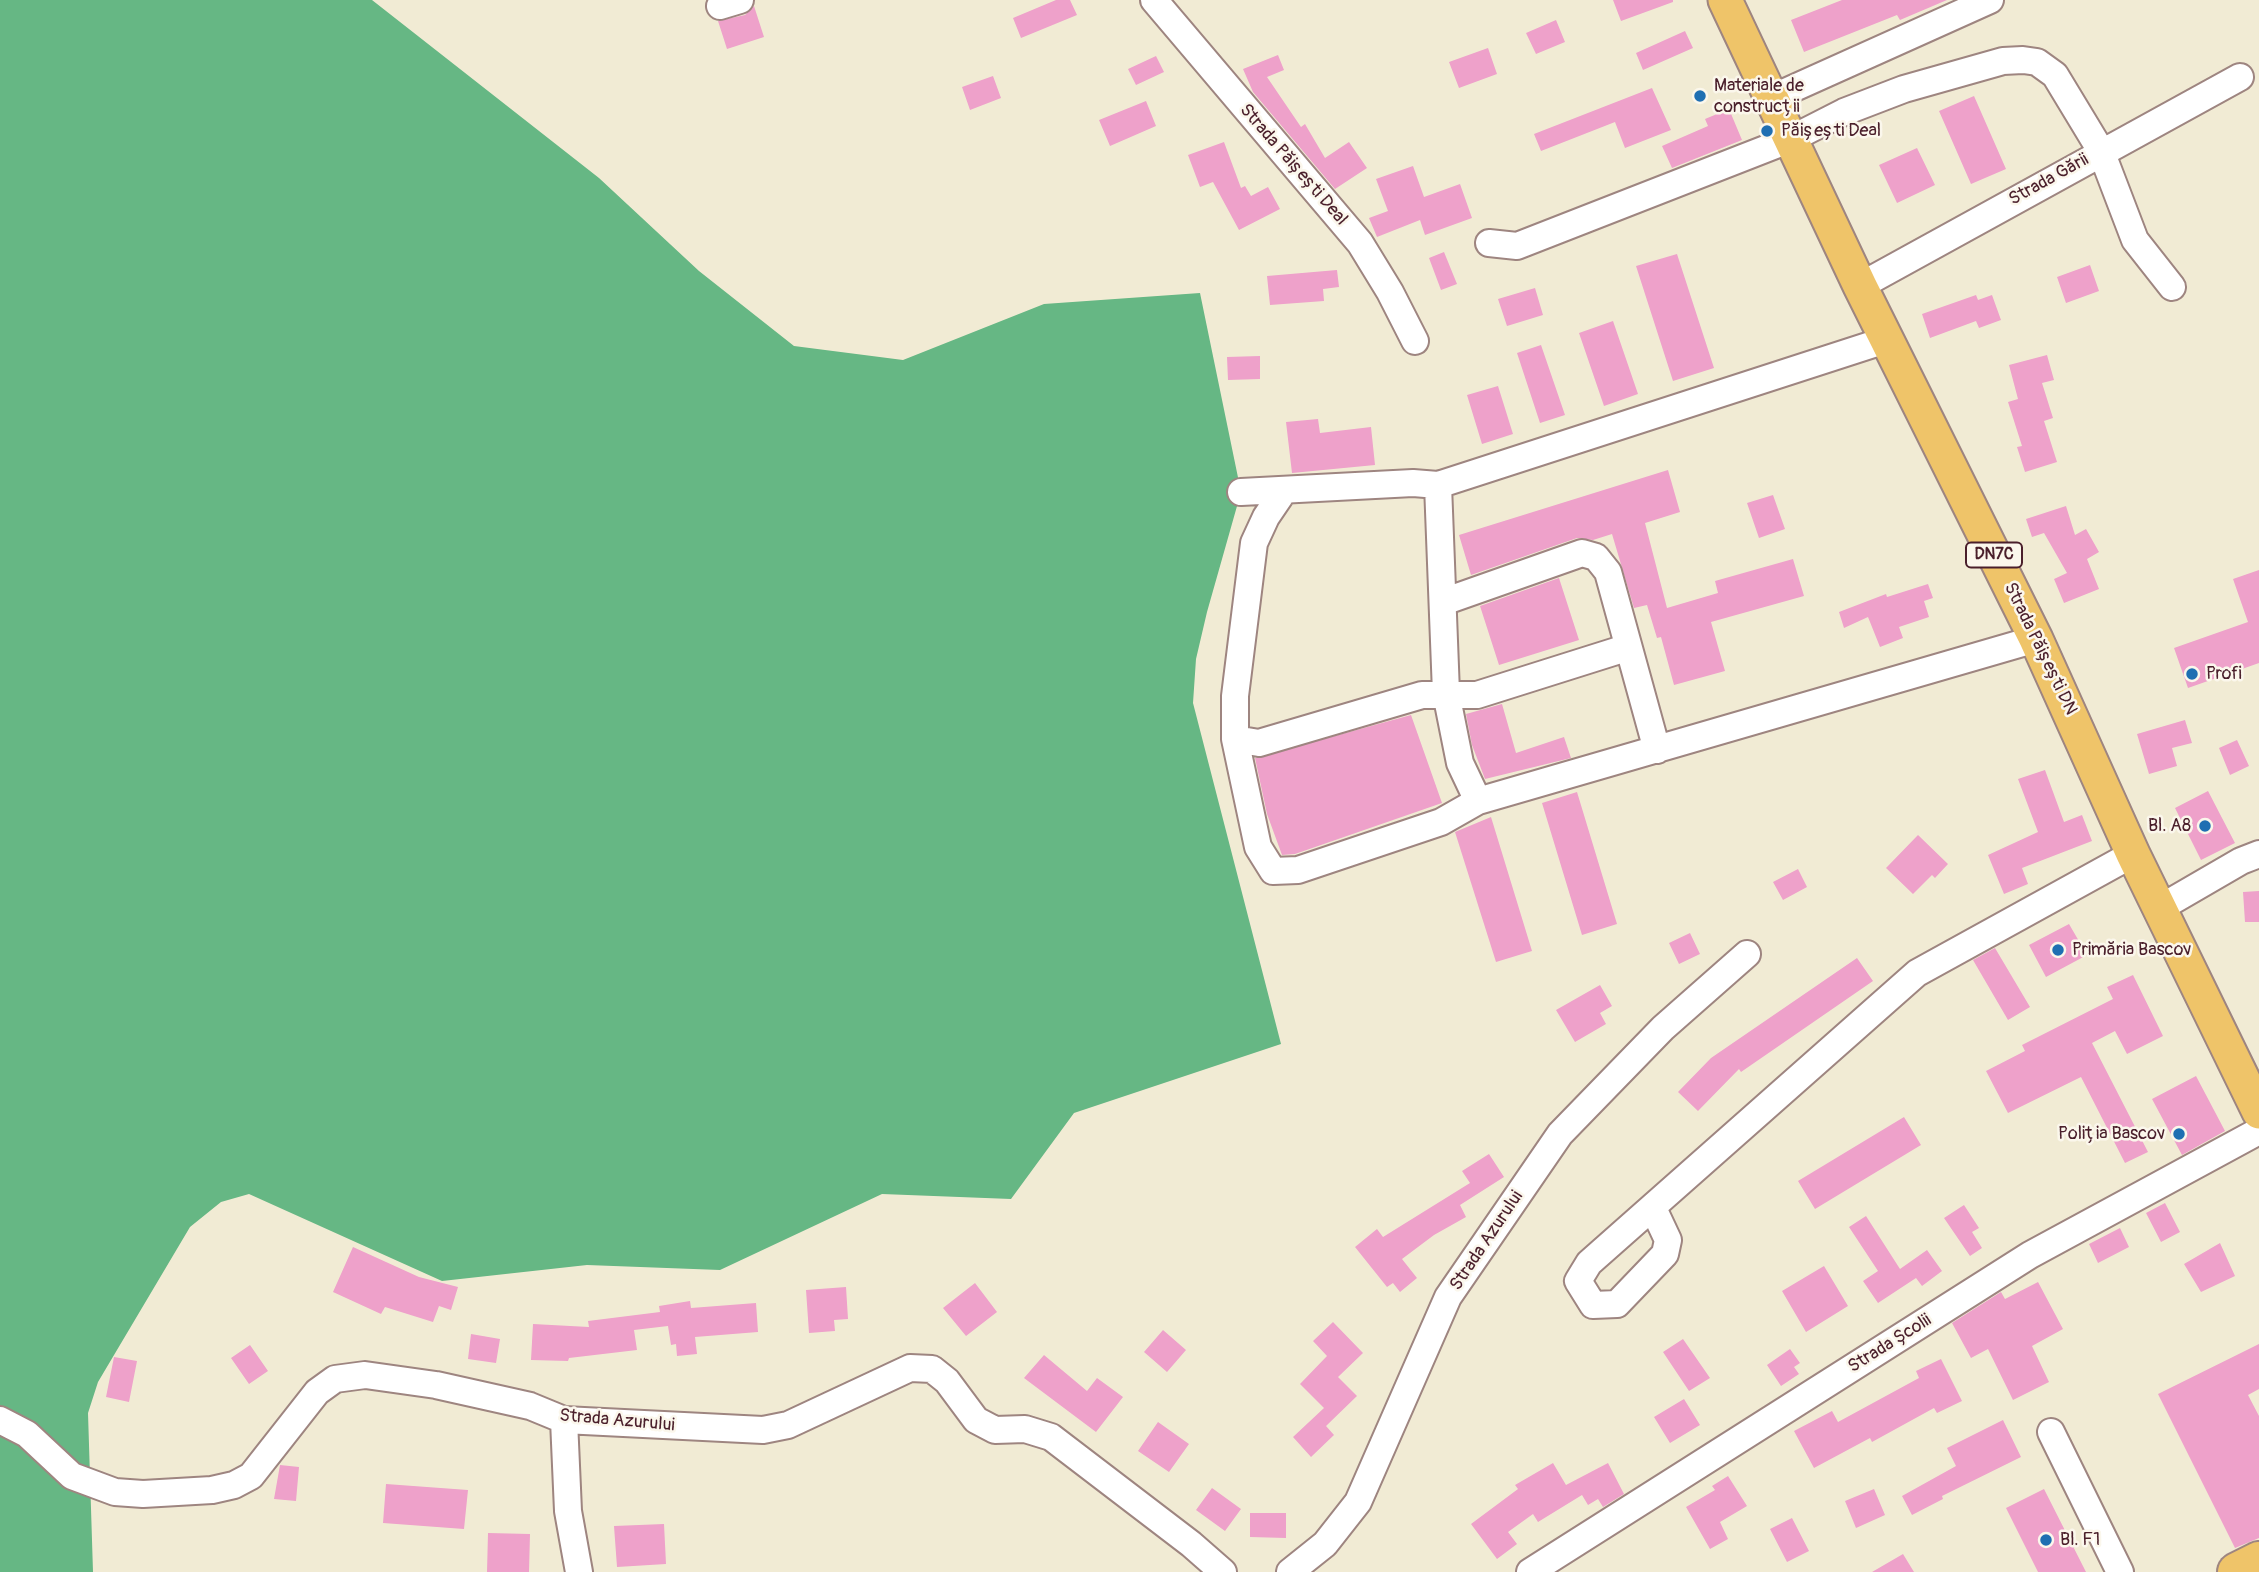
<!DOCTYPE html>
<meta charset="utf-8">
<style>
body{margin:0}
canvas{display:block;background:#f1ebd4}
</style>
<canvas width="2259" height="1572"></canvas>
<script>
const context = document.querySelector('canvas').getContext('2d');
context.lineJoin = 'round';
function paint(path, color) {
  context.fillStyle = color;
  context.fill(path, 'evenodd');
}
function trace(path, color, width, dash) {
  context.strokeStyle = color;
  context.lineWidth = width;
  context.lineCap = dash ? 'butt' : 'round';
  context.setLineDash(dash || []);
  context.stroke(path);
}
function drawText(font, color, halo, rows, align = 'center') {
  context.font = font + ' Pangolin,sans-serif';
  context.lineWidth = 5;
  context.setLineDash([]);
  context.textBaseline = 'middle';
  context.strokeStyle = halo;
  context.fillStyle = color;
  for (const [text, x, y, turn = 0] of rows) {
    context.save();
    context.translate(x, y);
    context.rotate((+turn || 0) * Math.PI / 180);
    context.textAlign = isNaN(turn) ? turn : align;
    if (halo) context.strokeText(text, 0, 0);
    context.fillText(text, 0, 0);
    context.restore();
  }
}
paint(new Path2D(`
 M0,0H372L599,178L699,271L794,346L903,360L1044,304L1200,293L1241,492L1207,612L1196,659L1193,703L1281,1044L1074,1113L1011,1199L882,1194L720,1270L587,1265L442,1281L249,1194L221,1202L190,1227L98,1382L88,1413L93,1572H0Z`), '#66b784');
paint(new Path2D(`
 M1056,0H1070L1077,15L1021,38L1013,18Z
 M1613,0H1673V2L1621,21Z
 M1842,0H1947L1900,20L1897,15L1804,52L1791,20Z
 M754,6L764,37L727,49L718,21L745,15Z
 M1556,20L1565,42L1536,54L1526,33Z
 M1685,31L1693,48L1643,70L1636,53Z
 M1488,48L1497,74L1459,88L1449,62Z
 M1278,55L1284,70L1267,77L1301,127L1305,124L1325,158L1349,142L1367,168L1335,189L1253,92L1243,69Z
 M1156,56L1164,72L1136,85L1128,69Z
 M993,76L1001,98L970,110L962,87Z
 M1652,88L1671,130L1625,148L1615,122L1541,151L1534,134Z
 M1974,96L2006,169L1971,184L1939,111Z
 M1146,101L1156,126L1110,146L1099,120Z
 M1729,109L1742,140L1672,168L1662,146L1708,126L1705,119Z
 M1224,142L1241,188L1245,186L1251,196L1268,187L1280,209L1239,230L1213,182L1200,187L1188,155Z
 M1917,148L1935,185L1897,203L1879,165Z
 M1413,166L1424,197L1460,184L1472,218L1425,235L1420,220L1377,237L1369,218L1388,211L1376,179Z
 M1444,252L1457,284L1441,290L1429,258Z
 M1677,254L1714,368L1673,381L1636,266Z
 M2090,265L2099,291L2066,303L2057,277Z
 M1337,270L1339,287L1323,289L1324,301L1270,305L1267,276Z
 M1535,288L1543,315L1507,326L1498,299Z
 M1976,295L1978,300L1992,295L2001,320L1979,328L1976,321L1930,338L1922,314Z
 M1613,321L1638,394L1604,406L1579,333Z
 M1541,345L1565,415L1540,423L1517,353Z
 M2047,355L2054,380L2042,383L2053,418L2044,421L2057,462L2025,472L2017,447L2022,446L2008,402L2018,399L2009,365Z
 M1260,356V379L1228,380L1227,357Z
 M1498,386L1513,434L1482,444L1467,395Z
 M1318,419L1320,433L1371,427L1375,465L1292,473L1286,422Z
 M1668,470L1680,512L1645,523L1667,608L1718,593L1715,581L1793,559L1804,596L1711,622L1725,671L1674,685L1661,637L1657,638L1647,605L1634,608L1612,534L1593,540L1577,538L1471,575L1459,535Z
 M1773,495L1785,529L1759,538L1747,503Z
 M2066,506L2075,535L2086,529L2099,552L2087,559L2099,589L2064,603L2054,579L2067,573L2044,533L2032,537L2026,519Z
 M2259,570V663L2188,688L2174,648L2248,622L2233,579Z
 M1559,578L1579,640L1499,665L1480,606Z
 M1928,584L1933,598L1924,601L1929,617L1899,627L1903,638L1880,647L1868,617L1844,628L1839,612L1886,594L1887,597Z
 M1502,704L1516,753L1564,737L1571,758L1485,779L1472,745L1466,714Z
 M1411,715L1442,803L1295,854L1282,855L1267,814L1255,758Z
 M2185,720L2192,743L2172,748L2177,766L2149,774L2137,734Z
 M2237,740L2249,766L2230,775L2219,748Z
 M2045,770L2064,822L2082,815L2092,841L2022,868L2028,884L2004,894L1988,855L2038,832L2018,779Z
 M2208,791L2235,843L2201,860L2175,808Z
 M1577,792L1617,924L1582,935L1542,803Z
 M1491,817L1532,951L1496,962L1455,832Z
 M1918,835L1948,864L1935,878L1932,875L1913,894L1886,868Z
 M1798,869L1807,887L1783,900L1773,882Z
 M2259,891V922H2245L2243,892Z
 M2069,924L2087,955L2046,977L2029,945Z
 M1690,933L1700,954L1679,964L1669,943Z
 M1995,948L2030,1007L2008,1020L1973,960Z
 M1857,958L1873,981L1741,1072L1739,1069L1698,1111L1678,1092L1711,1058Z
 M2133,975L2163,1036L2127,1054L2115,1031L2092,1043L2148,1152L2125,1163L2081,1077L2008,1113L1986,1071L2025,1051L2022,1045L2113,999L2107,987Z
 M1600,985L1612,1006L1600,1013L1606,1024L1575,1042L1556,1010Z
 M2196,1076L2225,1131L2182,1155L2152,1099Z
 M1904,1117L1921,1145L1815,1209L1798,1181Z
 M1489,1154L1504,1177L1460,1205L1466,1217L1434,1235L1402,1259L1417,1278L1400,1292L1393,1283L1387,1287L1355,1247L1377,1229L1383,1237L1470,1183L1462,1171Z
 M2165,1203L2180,1232L2161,1242L2146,1213Z
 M1964,1205L1979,1228L1972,1232L1982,1248L1970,1256L1944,1218Z
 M1866,1216L1900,1269L1927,1250L1942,1271L1922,1286L1916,1278L1878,1303L1863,1281L1878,1271L1849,1227Z
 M2120,1228L2129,1247L2098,1263L2089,1244Z
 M2220,1243L2235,1276L2201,1292L2184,1264Z
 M353,1247L419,1277L458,1287L451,1310L439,1306L433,1322L385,1307L381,1314L333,1292Z
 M1824,1266L1848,1306L1806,1332L1782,1291Z
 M2038,1282L2063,1329L2032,1346L2049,1382L2013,1400L1988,1349L1971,1358L1952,1323L2001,1292L2005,1299Z
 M975,1283L997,1312L966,1336L943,1308Z
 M846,1287L848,1319L834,1320L835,1331L809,1333L806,1290Z
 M690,1301L691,1308L756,1303L758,1332L695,1337L697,1354L677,1356L676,1344L671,1345L668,1326L634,1330L637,1350L569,1358L568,1361L531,1360L533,1324L589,1327L588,1321L660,1312L659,1306Z
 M1333,1322L1363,1353L1338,1377L1357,1396L1326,1426L1334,1435L1311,1457L1293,1437L1324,1408L1300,1384L1327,1356L1313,1341Z
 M1163,1330L1186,1350L1167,1372L1144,1352Z
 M471,1334L500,1339L496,1363L468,1359Z
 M1683,1339L1710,1378L1689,1391L1663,1352Z
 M2259,1344V1389L2248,1395L2259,1416V1538L2235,1548L2158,1394Z
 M250,1345L268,1371L249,1384L231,1358Z
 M1790,1349L1800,1363L1794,1367L1799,1374L1781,1386L1767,1365Z
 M1044,1355L1087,1391L1097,1378L1123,1397L1096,1432L1024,1378Z
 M114,1357L137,1361L129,1402L106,1397Z
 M1941,1359L1962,1401L1937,1413L1934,1408L1872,1442L1870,1438L1814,1468L1794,1431L1832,1411L1838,1422L1919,1378L1916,1371Z
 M1684,1399L1700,1425L1670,1443L1654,1417Z
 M2003,1420L2021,1457L1942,1496L1943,1499L1912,1515L1902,1496L1956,1466L1947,1448Z
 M1158,1422L1189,1444L1169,1472L1138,1451Z
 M1553,1463L1566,1485L1608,1463L1624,1494L1603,1507L1598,1499L1588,1505L1582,1495L1538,1522L1533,1514L1508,1532L1517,1544L1497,1559L1471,1524L1518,1489L1515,1485Z
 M280,1465L299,1467L296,1501L274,1499Z
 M1728,1476L1747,1506L1720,1522L1728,1539L1710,1549L1686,1507L1715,1490L1712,1486Z
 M386,1484L468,1490L464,1529L383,1523Z
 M1212,1488L1241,1509L1225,1531L1196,1510Z
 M1874,1489L1885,1515L1856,1528L1845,1501Z
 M2044,1489L2086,1572H2038L2006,1508Z
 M1250,1513H1286V1538L1250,1537Z
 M1792,1518L1809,1551L1787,1562L1770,1529Z
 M664,1524L666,1564L617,1567L614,1526Z
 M488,1533L530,1534L529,1572H487Z
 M1903,1554L1914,1572H1872Z`), '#eea1ca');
const minor = new Path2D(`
 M1154,0L1360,243L1390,292L1415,341
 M720,6L740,0
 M1772,98L1990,0
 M1489,243L1517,246L1791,139L1844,112L1904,89L2003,61L2023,60L2037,62L2055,75L2101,151L2135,240L2172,287
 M1860,286L2240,77
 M1438,485L1446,693L1460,763L1478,801L2036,639
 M1241,492L1413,483L1438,485L1889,339
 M1283,492L1266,517L1254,543L1235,696V739L1258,847L1273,871L1298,870L1441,822L1478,801
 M1443,602L1582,553L1596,557L1608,572L1657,750
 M1235,739L1259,743L1422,695H1477L1626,648
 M2160,908L2241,861L2259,854
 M1653,1208L1668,1240L1665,1254L1617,1304L1593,1305L1578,1281L1589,1263L1917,973L2133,854
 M0,1420L27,1434L72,1476L115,1492L143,1494L212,1490L234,1485L251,1476L317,1392L335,1379L365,1375L436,1385L530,1406L564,1420L763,1430L788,1425L910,1368L932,1369L947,1381L976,1420L995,1430L1025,1429L1051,1437L1191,1544L1223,1572
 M564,1420L568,1511L579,1572
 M2051,1432L2120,1572
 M1290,1572L1325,1544L1358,1502L1448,1297L1560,1134L1663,1028L1747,954
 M1530,1572L2030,1255L2259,1131`);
const major = new Path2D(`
 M1725,0L1860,286L2036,639L2133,854L2259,1112`);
const highway = new Path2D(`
 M2237,1572L2259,1561`);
trace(minor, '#9e8580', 30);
trace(major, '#9e8580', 37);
trace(highway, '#9e8580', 42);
trace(minor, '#fff', 26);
trace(major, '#efc469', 33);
trace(highway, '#efc469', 38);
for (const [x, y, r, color] of [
 [1700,96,7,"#1f6fb2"],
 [1767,131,7,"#1f6fb2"],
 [2192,674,7,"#1f6fb2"],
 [2205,826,7,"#1f6fb2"],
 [2058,950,7,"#1f6fb2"],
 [2179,1134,7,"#1f6fb2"],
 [2046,1540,7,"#1f6fb2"]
]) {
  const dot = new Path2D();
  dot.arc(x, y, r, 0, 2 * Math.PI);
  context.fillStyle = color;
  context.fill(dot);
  trace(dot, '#fbf7ec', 2.5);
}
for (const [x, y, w] of [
 [1994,555,56]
]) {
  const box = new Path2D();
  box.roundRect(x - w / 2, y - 12.5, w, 25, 5);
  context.fillStyle = '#fbf7ec';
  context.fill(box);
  trace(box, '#4a1f2b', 2);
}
drawText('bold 16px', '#4a1f2b', null, [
 ["DN7C",1994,555]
]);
drawText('18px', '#4a1f2b', '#fbf7ec', [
 ["Materiale de",1714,86],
 ["construcții",1714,107],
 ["Păișești Deal",1781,131],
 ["Profi",2206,674],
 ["Bl. A8",2191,826,"right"],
 ["Primăria Bascov",2072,950],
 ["Poliția Bascov",2165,1134,"right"],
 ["Bl. F1",2060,1540]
], 'left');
drawText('18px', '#4a1f2b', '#fbf7ec', [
 ["Strada Păișești Deal",1293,165,49],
 ["Strada Gării",2049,180,-29],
 ["Strada Păișești DN",2040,649,64],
 ["Strada Azurului",1487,1241,-56],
 ["Strada Școlii",1890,1344,-32],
 ["Strada Azurului",617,1421,5]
]);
</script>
